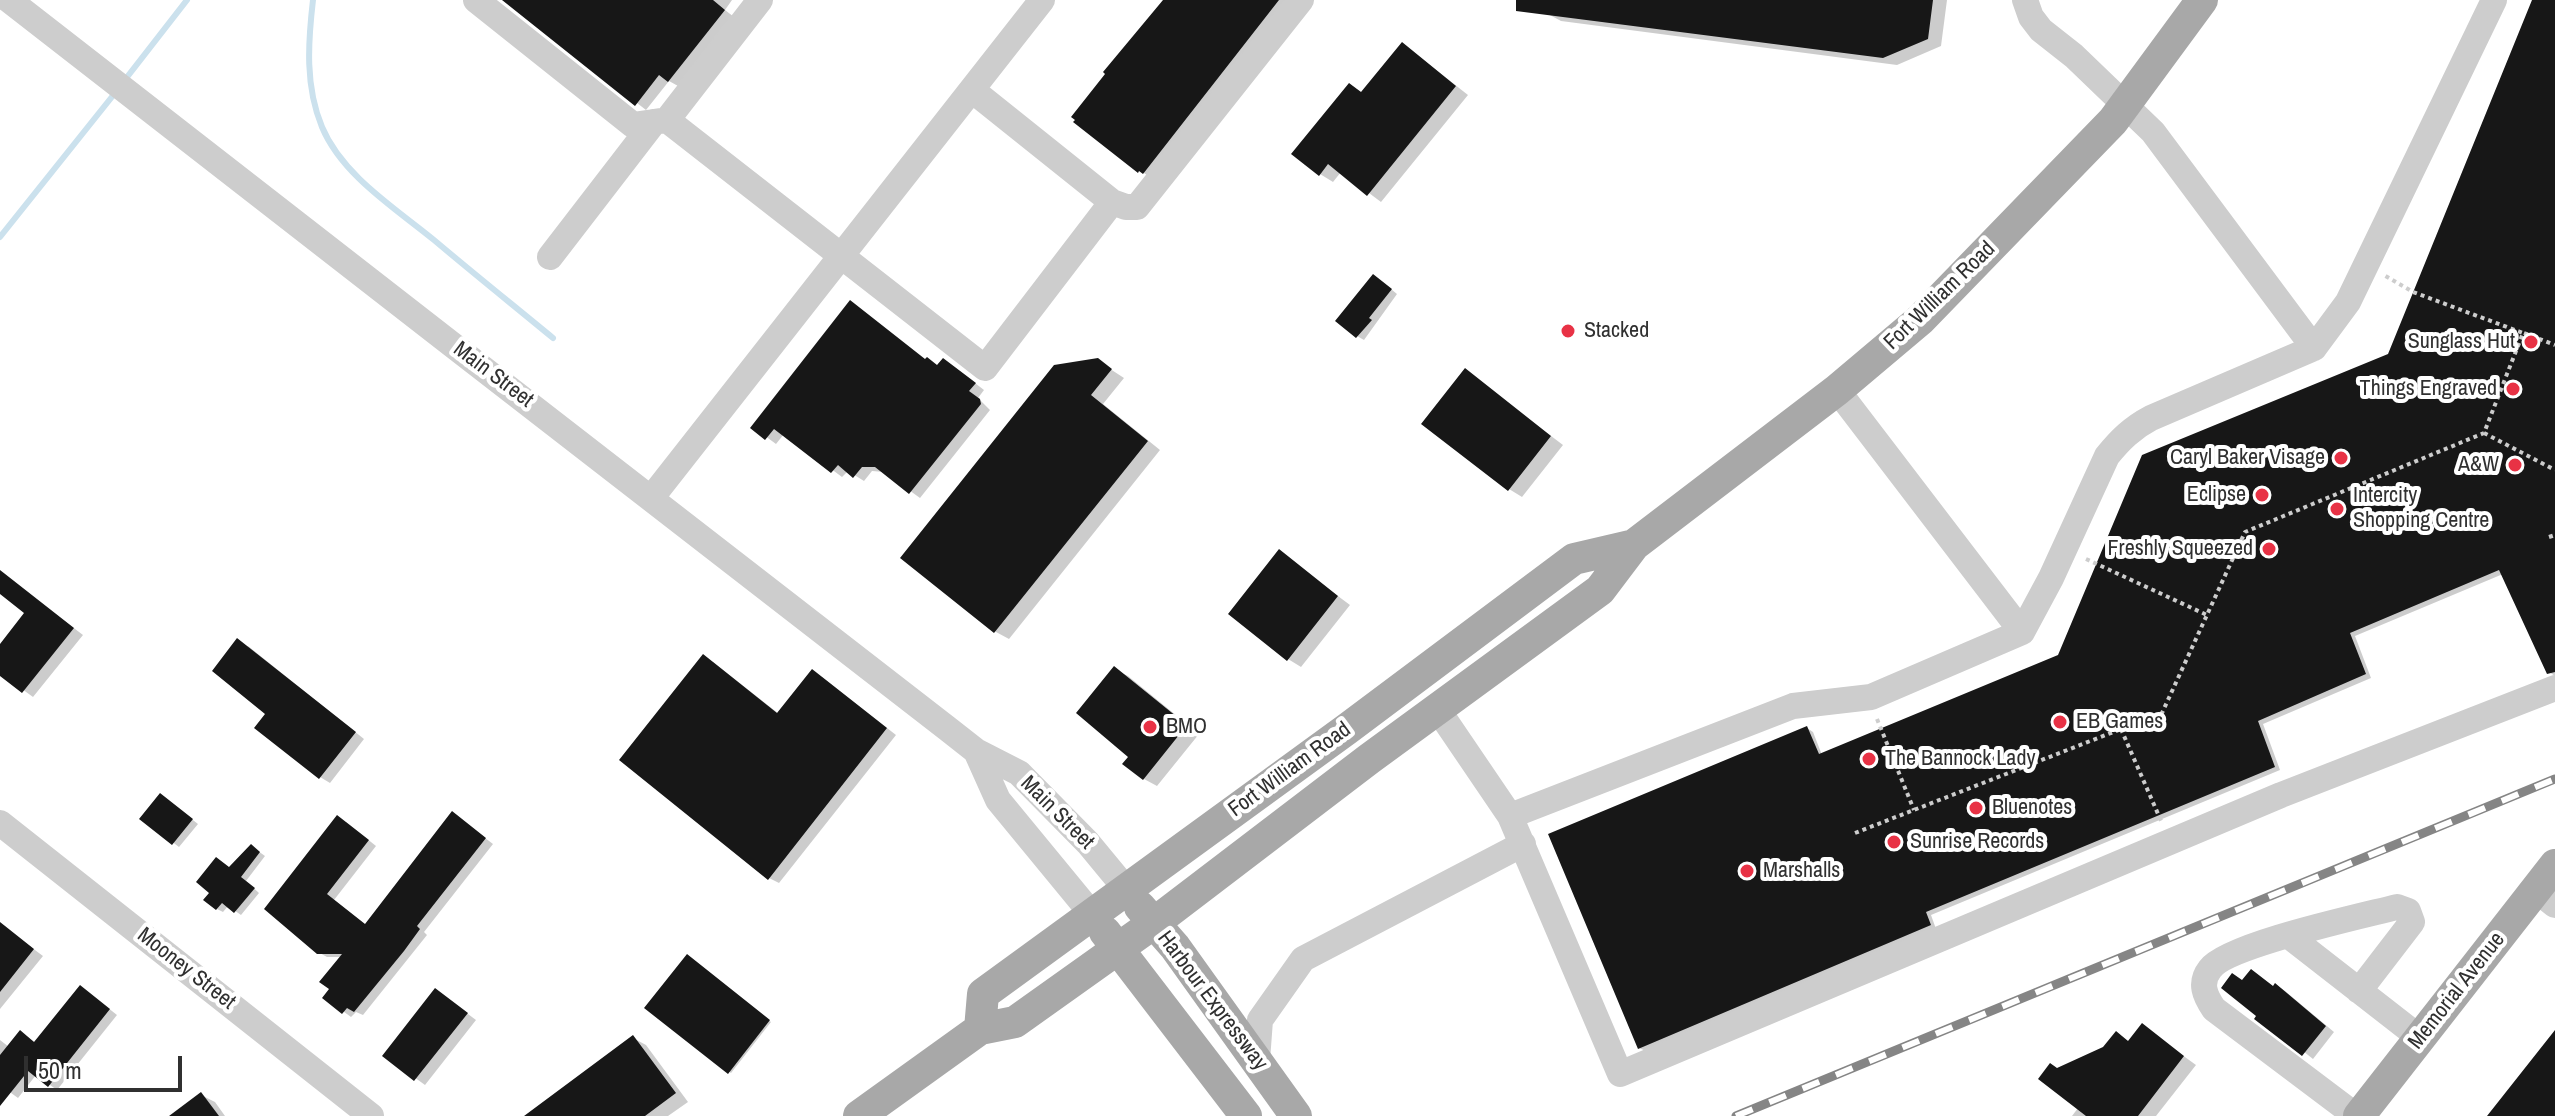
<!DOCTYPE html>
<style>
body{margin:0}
#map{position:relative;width:2555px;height:1116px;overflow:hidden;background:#fff;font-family:"Archivo Narrow",sans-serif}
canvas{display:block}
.scale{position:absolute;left:24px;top:1056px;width:158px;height:36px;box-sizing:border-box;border:4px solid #303030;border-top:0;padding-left:10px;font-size:24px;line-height:28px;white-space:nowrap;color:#303030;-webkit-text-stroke:6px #fff;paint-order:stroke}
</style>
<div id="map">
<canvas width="2555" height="1116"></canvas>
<div class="scale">50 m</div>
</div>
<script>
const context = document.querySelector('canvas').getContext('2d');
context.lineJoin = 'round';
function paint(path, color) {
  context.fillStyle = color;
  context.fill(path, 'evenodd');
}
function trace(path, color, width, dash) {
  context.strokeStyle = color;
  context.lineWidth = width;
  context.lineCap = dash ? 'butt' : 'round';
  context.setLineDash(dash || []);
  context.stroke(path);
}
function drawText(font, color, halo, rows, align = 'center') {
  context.font = font + ' "Archivo Narrow",sans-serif';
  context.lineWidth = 8;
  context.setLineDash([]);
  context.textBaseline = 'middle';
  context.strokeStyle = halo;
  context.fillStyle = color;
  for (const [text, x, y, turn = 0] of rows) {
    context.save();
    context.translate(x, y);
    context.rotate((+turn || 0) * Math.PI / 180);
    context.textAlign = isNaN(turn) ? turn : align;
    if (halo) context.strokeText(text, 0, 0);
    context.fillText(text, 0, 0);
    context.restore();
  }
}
paint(new Path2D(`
 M505,0H732L725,10L734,17L678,86L669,81L646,110Z
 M1164,0H1298L1152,179L1076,122Z
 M1550,0H1947L1941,46L1897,65L1561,21L1548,14Z
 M2540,0H2555V676L2549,672L2503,574L2355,636L2371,678L2263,724L2280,770L1931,915L1936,929L1646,1051L1639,1048L1807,728L1813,732L1822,755L2059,657L2389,355Z
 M1403,44L1468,95L1381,202L1341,172L1333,182L1320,174L1349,85L1363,93Z
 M1380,280L1397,294L1364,340L1357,336Z
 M927,361L939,366H953L984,390L978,398L990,410L920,498L884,472L872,471L864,481L848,471L842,477L784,434L776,444L753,427Z
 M1098,361L1124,378L1103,404L1160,450L1009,639L996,632L903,558Z
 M1465,371L1563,445L1522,497L1509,489Z
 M1279,552L1350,605L1301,667L1288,659Z
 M0,572L83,635L33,697L0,673V647L26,613L0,592Z
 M248,646L364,739L330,783L320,777L268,714Z
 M713,662L779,714L822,677L896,735L779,883L769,878Z
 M1114,669L1128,676L1199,734L1157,786L1144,779L1131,756Z
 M166,799L198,824L179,847L142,819Z
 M460,819L493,844L424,932L427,935L363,1015L356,1012L351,1017L325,998L331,989L341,957H327L318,952L266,909L346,822L376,846L334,900L366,925Z
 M251,846L265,856L246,881L259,893L241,915L228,906L223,912L217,909L230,869Z
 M4,927L43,956L0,1009V932Z
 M687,957L771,1022L731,1073L647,1008Z
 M2252,971L2274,987L2276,985L2285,991L2334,1032L2313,1059L2259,1016Z
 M436,990L476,1020L425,1085L385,1056Z
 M88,992L117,1015L57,1090L36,1075L18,1098L0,1085V1040L9,1047L20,1032L36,1043Z
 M2142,1026L2196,1065L2156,1116H2072L2078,1108L2058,1070L2105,1049L2116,1034L2130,1042Z
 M633,1038L646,1045L688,1102L668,1116H527Z
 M201,1095L215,1102L225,1116H172Z`), '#0003');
trace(new Path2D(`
 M313,0C308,43 305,86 322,127C342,175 395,208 434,240C473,273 513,305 553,338
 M124,81L187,0
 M0,237L115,93`), '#cbe1ed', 6);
paint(new Path2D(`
 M502,0H713L725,10L668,82L659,75L635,106Z
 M1163,0H1279L1143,174L1139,171L1138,173L1073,122L1075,120L1071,117L1105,74L1103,72Z
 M1516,0H1933L1928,39L1883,58L1516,11Z
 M2532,0H2555V672L2547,674L2499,570L2350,633L2366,674L2258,721L2275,767L1926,912L1931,925L1638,1049L1548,834L1807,726L1819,754L2058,655L2142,455L2388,354Z
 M1402,42L1456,86L1367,196L1328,164L1319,176L1291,154L1349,83L1361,92Z
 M1373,274L1392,289L1369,318L1372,320L1356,338L1335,321Z
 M850,300L925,359L927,357L937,365L943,358L976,383L969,391L980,399L981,404L909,494L875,467H862L853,478L838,465L831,473L774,429L765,440L750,428Z
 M1098,358L1112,369L1091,395L1148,441L994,633L900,558L1054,365Z
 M1465,368L1551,436L1508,491L1421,424Z
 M1279,549L1338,596L1287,661L1228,614Z
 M0,570L74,628L22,693L0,676V644L24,613L0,594Z
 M237,638L356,732L319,779L254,728L265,714L212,671Z
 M703,654L777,713L812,669L887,728L768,880L619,760Z
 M1114,666L1187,725L1143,780L1122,764L1128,757L1076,713Z
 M160,793L193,819L172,845L139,819Z
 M452,811L486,838L417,926L420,929L404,951L354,1012L347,1008L342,1014L322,998L329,989L319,982L342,954H317L264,909L337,815L369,840L327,894L365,924Z
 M251,844L260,852L241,877L255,888L234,913L222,903L216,910L203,900L209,893L196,882L216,857L229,867Z
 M0,922L34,949L0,992Z
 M687,954L770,1020L728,1074L644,1008Z
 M2251,969L2273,986L2275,983L2326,1026L2302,1056L2254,1019L2256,1016L2221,988L2232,973L2242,980Z
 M80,985L110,1009L48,1087L28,1071L0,1106V1055L20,1030L34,1042Z
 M435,988L468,1013L414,1081L382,1056Z
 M2142,1023L2184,1056L2138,1116H2086L2038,1079L2050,1063L2057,1068L2103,1047L2116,1031L2128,1041Z
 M2555,1030V1116H2487Z
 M633,1035L676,1093L645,1116H524Z
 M201,1092L219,1116H169Z`), '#171717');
trace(new Path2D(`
 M2524,333L2555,345
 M2484,433L2555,470
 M2549,537L2555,535
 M2086,559L2207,615
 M1877,719L1914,810
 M2121,729L2162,823
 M1855,833L2162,713L2245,532L2484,433L2523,333L2413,292L2384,275`), '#cdcdcd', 4, [4, 4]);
trace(new Path2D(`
 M9,0C321,245 635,485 948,729L976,751L1019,773L1088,843L1126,889
 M476,0L633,125L667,120
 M760,0L667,120L985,368L1112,202
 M2025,0L2031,17L2041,30L2074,56L2153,132L2314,348
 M972,90L1112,202L1126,207H1137L1301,0
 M550,257L654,122
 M1837,390L2022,632
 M652,497L1042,0
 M1438,710L1510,816L1620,1074L2281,795L2555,688
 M976,751L998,800L1091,913
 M1510,816L1793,706L1871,697L2022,632L2051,578L2107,456C2120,440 2132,428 2151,418L2314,348L2348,302L2494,0
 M0,823L371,1116
 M2536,890L2555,905
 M2289,936L2420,1038
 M1257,1060L1260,1020L1303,959L1523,844
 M2356,1116L2214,1009C2205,996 2199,983 2210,969C2227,945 2362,916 2397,907L2408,911L2412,922L2359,991`), '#cdcdcd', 26);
trace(new Path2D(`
 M1140,907L1175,947L1296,1116
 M1105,932L1246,1116
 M980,1029L983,994L1347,729L1574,559L1634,545
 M859,1116L980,1029L1015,1022L1154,923L1369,759L1600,590L1634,545L1837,390L1920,320L2113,121L2202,0
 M2359,1116L2555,865`), '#a8a8a8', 32);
const rail = new Path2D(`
 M1736,1116L2555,779`);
trace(rail, '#858585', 9);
trace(rail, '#fff', 6, [18]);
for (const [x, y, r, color] of [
 [1568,331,8,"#e83245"],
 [2531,342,8,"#e83245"],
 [2513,389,8,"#e83245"],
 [2341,458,8,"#e83245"],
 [2515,465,8,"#e83245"],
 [2262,495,8,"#e83245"],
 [2337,509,8,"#e83245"],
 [2269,549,8,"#e83245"],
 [2060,722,8,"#e83245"],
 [1150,727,8,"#e83245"],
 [1869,759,8,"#e83245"],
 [1976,808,8,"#e83245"],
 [1894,842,8,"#e83245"],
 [1747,871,8,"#e83245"]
]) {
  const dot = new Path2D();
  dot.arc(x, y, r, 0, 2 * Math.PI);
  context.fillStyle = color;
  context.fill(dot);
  trace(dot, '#fff', 3);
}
drawText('22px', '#303030', '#fff', [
 ["Fort William Road",1940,296,-44],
 ["Main Street",493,375,37],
 ["Fort William Road",1290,770,-36],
 ["Main Street",1057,813,45],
 ["Mooney Street",186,969,38],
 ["Memorial Avenue",2457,991,-52],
 ["Harbour Expressway",1212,1001,53]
]);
drawText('22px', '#303030', '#fff', [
 ["Stacked",1584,331],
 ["Sunglass Hut",2515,342,"right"],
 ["Things Engraved",2497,389,"right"],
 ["Caryl Baker Visage",2325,458,"right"],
 ["A&W",2499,465,"right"],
 ["Eclipse",2246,495,"right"],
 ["Intercity",2353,496],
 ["Shopping Centre",2353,521],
 ["Freshly Squeezed",2253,549,"right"],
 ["EB Games",2076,722],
 ["BMO",1166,727],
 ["The Bannock Lady",1885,759],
 ["Bluenotes",1992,808],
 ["Sunrise Records",1910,842],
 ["Marshalls",1763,871]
], 'left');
</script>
